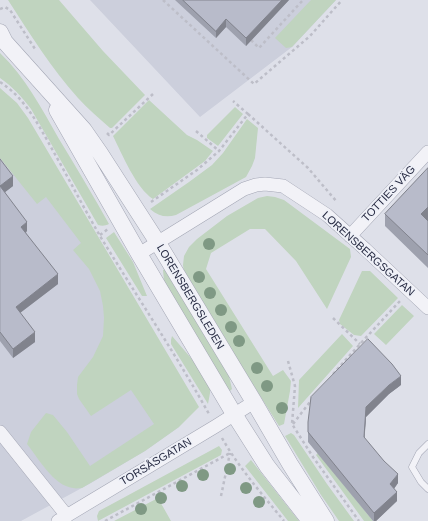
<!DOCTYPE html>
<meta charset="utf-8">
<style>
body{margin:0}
canvas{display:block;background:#dee0e9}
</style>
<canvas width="428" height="521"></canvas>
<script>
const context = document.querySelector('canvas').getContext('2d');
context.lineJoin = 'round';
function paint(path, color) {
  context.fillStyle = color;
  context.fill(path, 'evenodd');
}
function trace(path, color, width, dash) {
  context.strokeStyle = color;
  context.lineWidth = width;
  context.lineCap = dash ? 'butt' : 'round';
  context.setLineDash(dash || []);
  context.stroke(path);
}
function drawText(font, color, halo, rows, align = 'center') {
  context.font = font + ' Arial,sans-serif';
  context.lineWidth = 3.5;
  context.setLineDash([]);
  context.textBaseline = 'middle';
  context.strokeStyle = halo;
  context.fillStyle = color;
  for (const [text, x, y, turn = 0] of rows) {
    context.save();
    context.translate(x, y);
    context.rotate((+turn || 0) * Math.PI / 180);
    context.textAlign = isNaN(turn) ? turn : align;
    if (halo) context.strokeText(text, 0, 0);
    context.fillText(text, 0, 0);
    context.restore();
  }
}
paint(new Path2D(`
 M90,0H336L292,47L200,117Z
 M0,136L68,203L184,397L179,427L145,451L91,483L21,521H0Z`), '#cccfdc');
paint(new Path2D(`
 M8,0H59L103,51L145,95L112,128H110C99,118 88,109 78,98C51,68 30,34 8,0Z
 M311,0H336L292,47L286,48L275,38Z
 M0,53C25,77 42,109 59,139C76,167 93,195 109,224C105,226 102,226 98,225L31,109C22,97 12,86 0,78Z
 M0,88L17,103L28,118L199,407L179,427L145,451L82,488C79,488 76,489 73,488C54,486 38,458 27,444L31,432L46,413L53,415L67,432L90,466L154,424L131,390L91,416L79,399L77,394V385L78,377L93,357L103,336L104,318L103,306L100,291L89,269L73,250L81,243L46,197L37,204L0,158Z
 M149,100L187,135L197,140L213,151L205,161L153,199C136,188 122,154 113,136Z
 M235,107L243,114L218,146L207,138V135Z
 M247,119L258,128L255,158L252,166L246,177L176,215C166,218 158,216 150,209L189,182L212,165L223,153Z
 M267,196L275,197L284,200L350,249L351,257L327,309L296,261L265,229H250L211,253L206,269L273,376L283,370L291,381L290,391L284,424L279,426L193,289L184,273L183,265L184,256L189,247L197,239L227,216L258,198Z
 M114,232L133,262L147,296H142L106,238Z
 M165,269L229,376L232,389L230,391L227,389L164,281L163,270Z
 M362,271H370L398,298L361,336L354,335L340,324L339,320Z
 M402,305L414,316L386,345L374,334Z
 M342,334L353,346L298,408L299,380Z
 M172,336L197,365L210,388V393L208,404L171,344V340Z
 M291,433L294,435L327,484L354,521H339L321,495L285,436Z
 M219,446L222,450L221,455L98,521L97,516L99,511Z
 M318,453L373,521H364L316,455Z
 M251,460L299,521H288L245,466Z
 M158,498L171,521H114Z`), '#c0d4bf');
const service = new Path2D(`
 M428,444L419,453L412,467L421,482L428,489`);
const minor = new Path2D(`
 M350,236L428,152
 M139,254L244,189L256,185L265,184L283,186L327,215L365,249L428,308
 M0,432L67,516
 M58,521L216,426L254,402`);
const tertiary = new Path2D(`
 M0,32L5,42L84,130L100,153L158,243L254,402L290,464L326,521
 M57,110L139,254L234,414L267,466L310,521`);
trace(service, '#a3a6b4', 7);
trace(minor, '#a3a6b4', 14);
trace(tertiary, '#a3a6b4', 17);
trace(new Path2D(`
 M163,0L254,84L310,36L342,0
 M0,9L5,7L10,10L35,49
 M251,40L259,48L303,0
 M0,82C27,99 41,130 56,156C71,183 85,210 100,236C136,295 175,353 209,414
 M248,114L308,168L337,202
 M196,131L219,151
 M107,133L109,135L153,94
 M151,202L197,170L219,151L248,114L233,101
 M100,235L108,229
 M333,318L360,344
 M288,361L295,386L292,424L313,457L359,521
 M333,374L360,344L400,301
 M293,424L313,398
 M222,438C239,468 262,494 284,521
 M221,496L230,453
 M105,521L230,453`), '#bdbec8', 2.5, [3, 3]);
trace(service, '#f2f2f7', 6);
trace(minor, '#f2f2f7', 13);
trace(tertiary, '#f2f2f7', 16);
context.fillStyle = '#7f9984';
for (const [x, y] of [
 [209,244],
 [199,277],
 [210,293],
 [221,310],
 [231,327],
 [239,341],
 [257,368],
 [267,386],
 [282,408],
 [230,469],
 [203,475],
 [182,486],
 [246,488],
 [161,498],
 [259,502],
 [141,509]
]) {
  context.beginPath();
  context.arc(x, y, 6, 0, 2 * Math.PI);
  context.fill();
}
paint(new Path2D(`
 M175,0H289L246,46L226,27L216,38Z
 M0,159L13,186L5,192L27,231L26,233L58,284L20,313L35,342L13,358L0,341Z
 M428,168V220H427L428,221V268L385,226V214Z
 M401,385L389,394L366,417L364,438L398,483L394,489L397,501L376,521H373L308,442V422Z`), '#9ea1ae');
paint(new Path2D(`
 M282,0H289L246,46V38Z
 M226,19V27L216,38V31Z
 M13,176V186L0,196V186Z
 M428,207V220L421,227V214Z
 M27,222V231L21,236V227Z
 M58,274V284L16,316V307Z
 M35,332V342L13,358V349Z
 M401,376V385L389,394L366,417L364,447V437L366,407L389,385Z
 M398,474V483L390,494V484Z
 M397,492V501L376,521H374V513Z`), '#81838d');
const building = new Path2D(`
 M183,0H282L246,38L226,19L216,31Z
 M0,159L13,176L0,186Z
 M428,168V207L421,214L428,221V255L385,214Z
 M0,186L27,222L21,227L58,274L16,307L35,332L13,349L0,332Z
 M368,339L392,364L401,376L389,385L366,407L364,437L384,461L398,474L390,484L397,492L374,513L308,432V422L311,397Z`);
paint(building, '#b8bbca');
trace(building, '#81838d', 1);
drawText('11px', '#262a42', '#eef0f7', [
 ["TOTTIES VÄG",389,194,-47],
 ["LORENSBERGSGATAN",368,254,42],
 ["LORENSBERGSLEDEN",190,297,59],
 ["TORSÅSGATAN",156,462,-31]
]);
</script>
